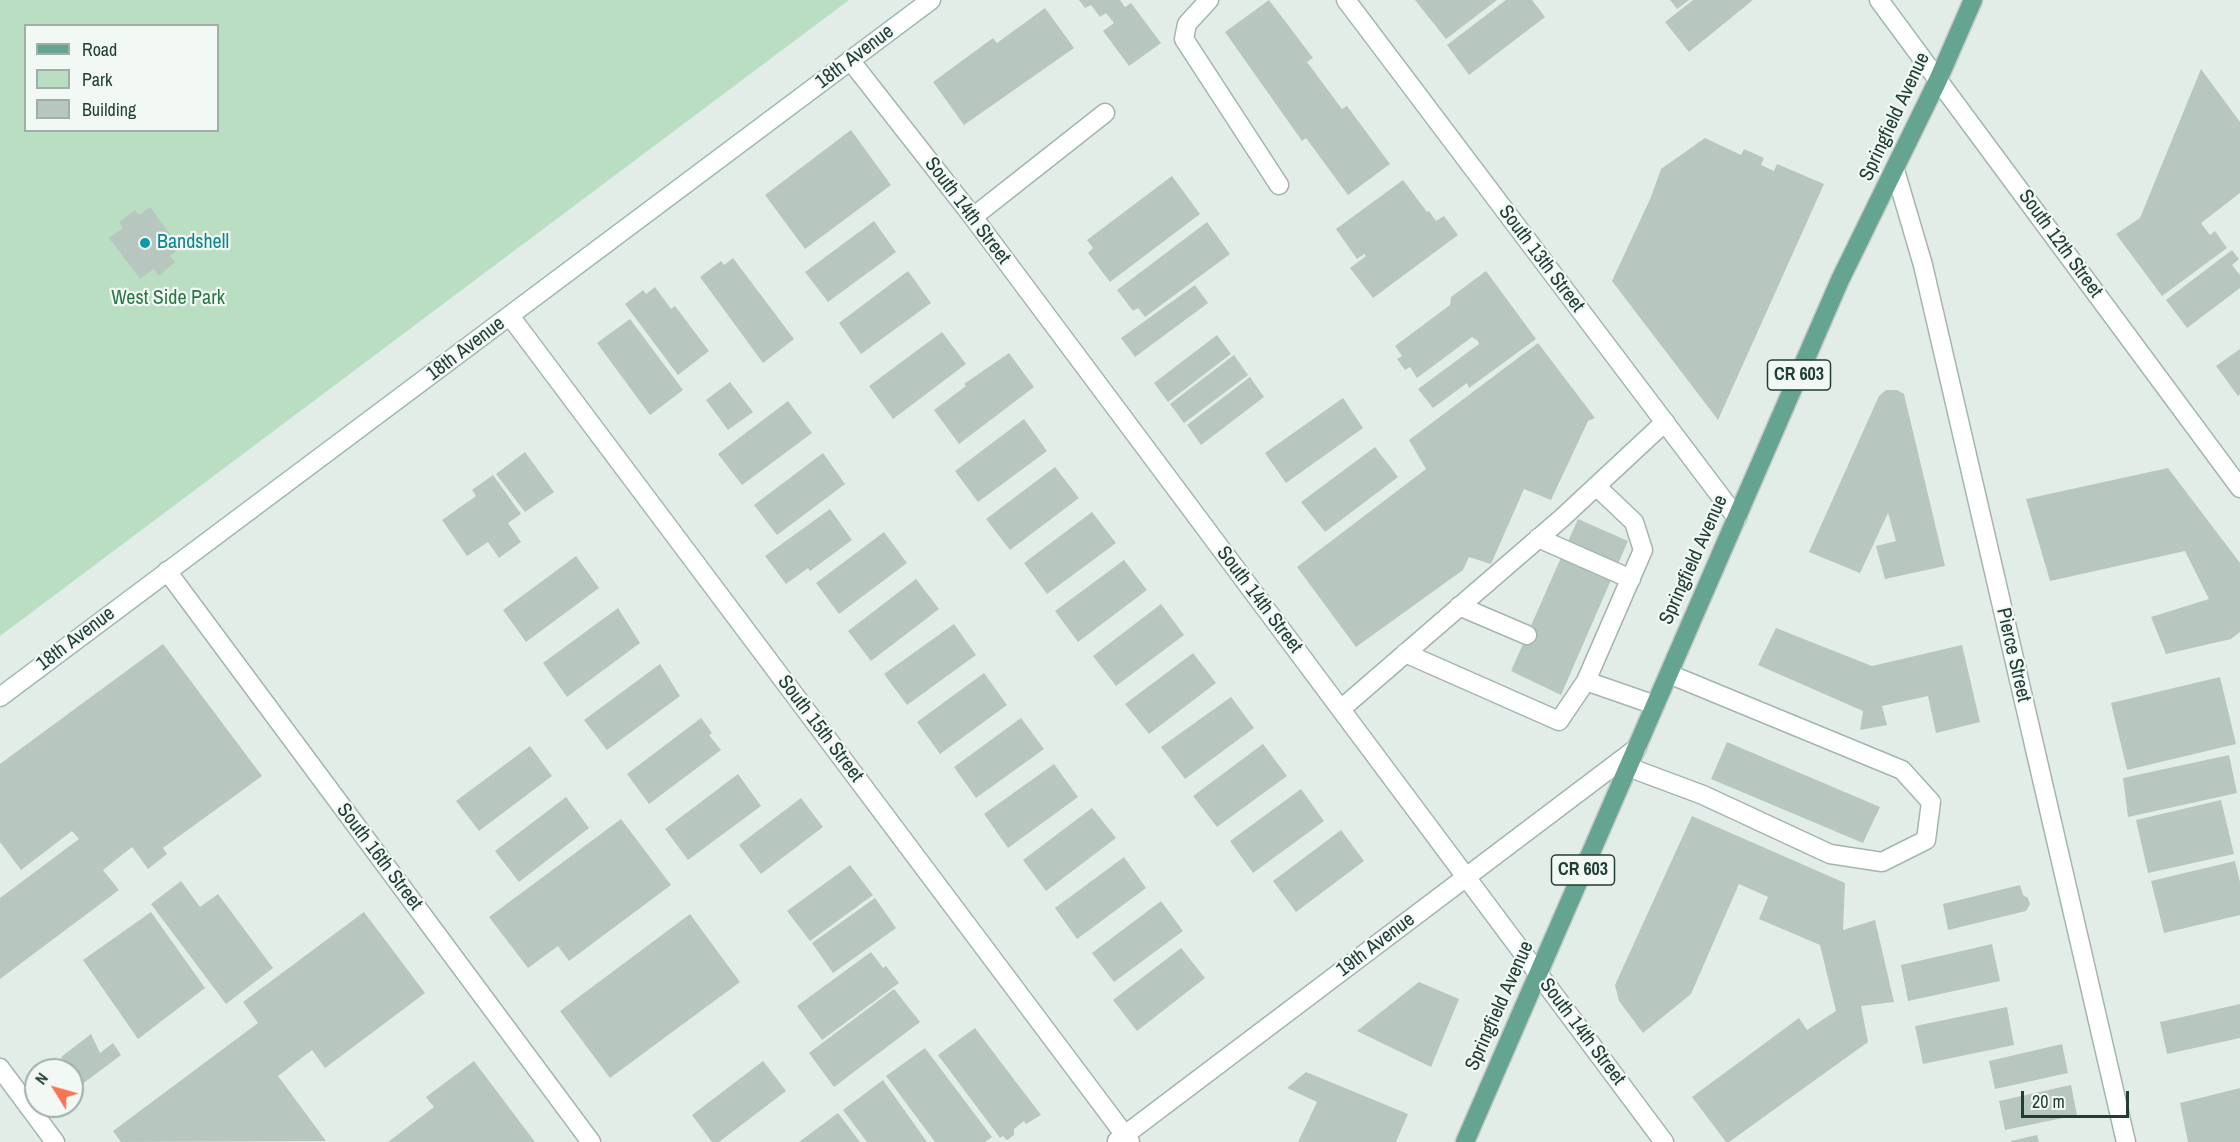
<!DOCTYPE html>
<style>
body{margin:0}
#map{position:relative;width:2240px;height:1142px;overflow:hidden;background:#e2ede7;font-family:"Archivo Narrow",sans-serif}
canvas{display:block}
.legend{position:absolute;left:24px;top:24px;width:195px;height:108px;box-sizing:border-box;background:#f2f9f5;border:2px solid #9eaea8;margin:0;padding:8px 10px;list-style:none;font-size:18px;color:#213e35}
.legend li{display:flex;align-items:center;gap:12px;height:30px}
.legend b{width:30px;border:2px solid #9eaea8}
.north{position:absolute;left:24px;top:1058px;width:60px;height:60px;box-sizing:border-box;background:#f2f9f5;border:2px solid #9eaea8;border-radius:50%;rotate:307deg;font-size:16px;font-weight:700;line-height:24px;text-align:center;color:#213e35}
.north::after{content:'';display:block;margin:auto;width:21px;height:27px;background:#f77556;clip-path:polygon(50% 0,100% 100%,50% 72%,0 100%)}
.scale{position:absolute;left:2021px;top:1091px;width:108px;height:27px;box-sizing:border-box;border:3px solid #213e35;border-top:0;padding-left:8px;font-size:18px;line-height:21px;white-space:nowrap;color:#213e35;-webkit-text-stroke:4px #f2f9f5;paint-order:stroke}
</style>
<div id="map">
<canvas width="2240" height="1142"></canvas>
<ul class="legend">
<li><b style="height:8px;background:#65a490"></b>Road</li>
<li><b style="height:16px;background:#badec2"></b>Park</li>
<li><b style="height:16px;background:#b7c7c0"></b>Building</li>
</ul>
<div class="north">N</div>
<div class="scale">20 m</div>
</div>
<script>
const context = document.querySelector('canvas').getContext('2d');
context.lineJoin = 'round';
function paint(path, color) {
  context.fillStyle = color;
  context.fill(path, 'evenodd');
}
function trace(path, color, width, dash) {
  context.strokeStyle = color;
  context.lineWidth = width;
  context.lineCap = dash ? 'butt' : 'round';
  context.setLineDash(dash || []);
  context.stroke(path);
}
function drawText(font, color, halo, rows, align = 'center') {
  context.font = font + ' "Archivo Narrow",sans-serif';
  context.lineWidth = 4.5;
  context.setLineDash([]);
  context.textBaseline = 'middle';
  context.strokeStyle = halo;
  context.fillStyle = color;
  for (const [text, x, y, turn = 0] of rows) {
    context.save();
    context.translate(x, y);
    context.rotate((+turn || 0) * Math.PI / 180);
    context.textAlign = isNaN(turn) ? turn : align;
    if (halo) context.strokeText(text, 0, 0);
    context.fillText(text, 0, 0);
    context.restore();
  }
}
paint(new Path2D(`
 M0,0H849L0,636ZM26,26H218V130H26Z`), '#badec2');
paint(new Path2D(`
 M1079,0H1120L1125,7L1131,3L1161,43L1129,66L1103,31L1114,23L1106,13L1100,17L1091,5L1085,8Z
 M1269,0L1313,58L1307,62L1342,109L1347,106L1390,164L1348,195L1306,138L1302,141L1225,32Z
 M1415,0H1497L1446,39Z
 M1506,0H1532L1545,17L1469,75L1447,45Z
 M1670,0H1689L1677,9Z
 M1693,0H1753L1689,52L1665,22Z
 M1045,8L1074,48L964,125L933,82L993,38L997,43Z
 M2201,69L2240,122V193L2201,223L2210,235L2215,231L2227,248L2162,296L2116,234L2140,218Z
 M851,130L891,185L805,249L765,195Z
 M1705,138L1741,155L1744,149L1764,158L1761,165L1774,171L1777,164L1824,184L1718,420L1612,281L1651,197L1661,169Z
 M1172,176L1200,214L1110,282L1088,253L1093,248L1087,240Z
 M1403,180L1427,212L1429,211L1436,221L1444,216L1458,235L1373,298L1350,268L1366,256L1364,254L1357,259L1336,229Z
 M150,207L180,248L170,256L175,262L159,276L154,269L140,279L109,238L123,228L119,222L135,210L139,215Z
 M874,221L896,252L828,302L805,272Z
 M1207,222L1230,254L1145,317L1138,308L1133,311L1117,290Z
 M2232,250L2239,259L2232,265L2240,275V288L2187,328L2166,300Z
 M733,258L794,339L763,363L700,277L721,261L724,265Z
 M908,271L931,303L861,354L839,323Z
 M1486,271L1536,339L1469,388L1467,383L1433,408L1418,389L1479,344L1478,341L1472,337L1417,378L1410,367L1405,370L1397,359L1402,356L1395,346L1450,305L1451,297Z
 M1195,285L1208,303L1135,357L1121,338Z
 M655,287L671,309L675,306L709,351L678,375L625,304L643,290L646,294Z
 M630,319L683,390L650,415L597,343Z
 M942,332L966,364L893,419L869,386Z
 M1217,335L1231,354L1168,402L1154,383Z
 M1538,343L1595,418L1588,421L1551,500L1524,489L1491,564L1469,557L1463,570L1356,647L1297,567L1426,469L1409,440Z
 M2240,349V394L2238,396L2216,366Z
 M1009,353L1034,387L959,444L934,410L966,386L964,384Z
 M1234,355L1248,375L1184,423L1170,404Z
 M1250,377L1264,397L1201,445L1187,425Z
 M730,382L753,412L728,430L706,400Z
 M1886,390H1897L1904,394L1945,566L1885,579L1876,546L1896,541L1888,513L1860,573L1809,552L1879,396Z
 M1343,398L1363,428L1286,483L1265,453Z
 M788,401L812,433L742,485L718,454Z
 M1024,419L1047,451L978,502L955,471Z
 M1375,447L1398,477L1325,532L1301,502Z
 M525,452L554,492L525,512L496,474Z
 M823,453L845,484L777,535L754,505Z
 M1055,467L1079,498L1010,550L986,519Z
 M2168,468L2240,563V632L2231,639L2166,654L2151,617L2209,599L2185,551L2050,581L2026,499Z
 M493,475L521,514L508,523L521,542L499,558L488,542L467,556L442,520L476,496L472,490Z
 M830,509L852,540L810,571L808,568L786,584L765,556Z
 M1092,512L1116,543L1047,594L1024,563Z
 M1578,519L1628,541L1561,695L1511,671Z
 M884,532L907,563L839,614L816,583Z
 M576,556L599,588L526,642L503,610Z
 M1124,560L1147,590L1078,642L1055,611Z
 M916,579L939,609L871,661L848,631Z
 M1161,604L1184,635L1116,686L1093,656Z
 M618,608L640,643L567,697L543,663Z
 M954,624L976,655L907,705L884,674Z
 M1776,628L1872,666L1962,645L1980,722L1936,733L1928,696L1882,706L1887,725L1860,730L1863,711L1758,665Z
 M163,644L262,776L163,848L167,854L148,869L132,847L103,870L119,890L0,979V898L79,839L72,831L21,870L0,842V764Z
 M1193,653L1216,683L1149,734L1125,704Z
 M660,664L680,696L607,750L584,720Z
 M984,673L1007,705L940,754L917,722Z
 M2220,677L2236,744L2127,770L2111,703Z
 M1231,697L1254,728L1185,779L1161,747Z
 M701,718L712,733L709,735L721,750L649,804L627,774Z
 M1021,718L1044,749L976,798L954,767Z
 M1727,742L1880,807L1863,843L1711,779Z
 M1263,744L1287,776L1217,827L1193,796Z
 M530,746L552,776L479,831L456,801Z
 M2229,755L2237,793L2128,817L2123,778Z
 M1054,764L1078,797L1008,848L984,814Z
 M738,774L761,806L688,860L665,829Z
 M1301,789L1324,821L1253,873L1230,841Z
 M566,797L589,828L519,882L495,851Z
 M801,798L823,827L761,874L739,845Z
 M2221,800L2234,854L2148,873L2136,820Z
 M1092,808L1116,838L1046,891L1023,860Z
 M1692,816L1845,883L1843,930L1875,920L1894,1002L1861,1006L1868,1042L1729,1142H1726L1692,1097L1799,1018L1807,1030L1836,1011L1820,945L1759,919L1768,897L1739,884L1691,994L1643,1033L1619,1001L1615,985Z
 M621,819L671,885L569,961L558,946L528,968L489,917Z
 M1341,830L1364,861L1296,912L1273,881Z
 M1124,857L1146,888L1077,939L1055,908Z
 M2235,861L2240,882V915L2164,933L2151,881Z
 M850,865L873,895L810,941L787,911Z
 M181,881L200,907L218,894L273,968L226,1004L151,904Z
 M2020,885L2023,895L2028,898L2030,904L2026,911L1948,930L1943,904Z
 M875,898L896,928L833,973L812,943Z
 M1161,901L1183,931L1114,982L1092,953Z
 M151,912L205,988L138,1039L83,960Z
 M364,912L425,993L325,1068L312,1050L278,1076L326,1141L121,1142L113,1131L258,1023L243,1002Z
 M690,914L740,982L610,1078L560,1011Z
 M1992,944L2000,981L1908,1001L1901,965Z
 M1181,948L1205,978L1137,1031L1113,1000Z
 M871,952L883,968L886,966L899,983L822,1040L797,1006Z
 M1419,982L1459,999L1431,1067L1357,1031Z
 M894,989L920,1022L834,1087L809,1053Z
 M2240,1004V1038L2167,1054L2160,1022Z
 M2007,1007L2014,1045L1923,1064L1915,1026Z
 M975,1028L1041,1115L1026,1124L1024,1121L1014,1129V1135L1007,1140L1003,1136L1000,1138L938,1055Z
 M91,1034L100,1053L113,1043L121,1055L81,1085L61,1057Z
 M2062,1044L2068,1073L1995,1089L1989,1061Z
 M925,1048L992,1137L985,1142H935L886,1076Z
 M474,1061L535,1142H388L434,1107L426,1097Z
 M763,1061L786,1091L719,1142H712L692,1115Z
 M1306,1072L1408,1114L1396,1142H1298L1317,1102L1287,1088Z
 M883,1080L927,1142H867L843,1110Z
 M2071,1085L2077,1115L2005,1130L1999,1101Z
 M2240,1088V1142H2188L2180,1103Z
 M838,1113L860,1142H799Z
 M2037,1135L2039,1142H2011V1141Z`), '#b7c7c0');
const service = new Path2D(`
 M1209,0L1187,24L1184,39L1279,185
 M973,217L1105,113
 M1538,538L1631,579
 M1459,606L1527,635
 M1405,653L1559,721L1586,681L1655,705
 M1586,681L1643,550L1634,522L1596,486
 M1341,709L1562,518L1665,422
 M1628,767L1703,795L1830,854L1882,862L1926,840L1931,802L1902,770L1669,674`);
const minor = new Path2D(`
 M1346,0L1737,518
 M850,60L973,217L1664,1142
 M1895,170L1923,265L2126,1142
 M510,316L1130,1142
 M167,571L591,1142
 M0,1068L55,1142
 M1117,1141L1637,748`);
const tertiary = new Path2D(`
 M1938,80L2240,488`);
const secondary = new Path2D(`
 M1879,0L1938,80
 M0,697L931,0`);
const primary = new Path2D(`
 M1465,1142L1840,280L1938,80L1973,0`);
trace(service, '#a4b5ae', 21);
trace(minor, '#a4b5ae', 21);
trace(tertiary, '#a4b5ae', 21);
trace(secondary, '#a0b9af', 21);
trace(primary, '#c1c9c6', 21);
trace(service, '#fff', 18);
trace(minor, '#fff', 18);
trace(tertiary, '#fff', 18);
trace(secondary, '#fff', 18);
trace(primary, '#65a490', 18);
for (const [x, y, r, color] of [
 [145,243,6,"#0f9aa8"]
]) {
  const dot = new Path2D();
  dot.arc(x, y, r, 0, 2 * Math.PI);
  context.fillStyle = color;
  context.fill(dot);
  trace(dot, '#f2f9f5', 2);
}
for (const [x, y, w] of [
 [1799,375,63],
 [1583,870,63]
]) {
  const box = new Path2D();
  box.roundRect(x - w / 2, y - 15, w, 30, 4.5);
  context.fillStyle = '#f2f9f5';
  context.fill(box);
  trace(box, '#213e35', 1.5);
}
drawText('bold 18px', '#213e35', null, [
 ["CR 603",1799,375],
 ["CR 603",1583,870]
]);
drawText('20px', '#213e35', '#f2f9f5', [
 ["18th Avenue",855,57,-37],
 ["Springfield Avenue",1895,117,-65],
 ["South 14th Street",967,211,53],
 ["South 12th Street",2060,244,54],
 ["South 13th Street",1541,259,53],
 ["18th Avenue",466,349,-37],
 ["Springfield Avenue",1694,560,-66],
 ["South 14th Street",1259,600,53],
 ["18th Avenue",76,639,-37],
 ["Pierce Street",2013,655,77],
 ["South 15th Street",820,729,53],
 ["South 16th Street",379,857,53],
 ["19th Avenue",1376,945,-37],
 ["Springfield Avenue",1500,1006,-66],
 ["South 14th Street",1582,1032,53]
]);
drawText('20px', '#0d838f', '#f2f9f5', [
 ["Bandshell",157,243]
], 'left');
drawText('20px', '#2a7744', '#f2f9f5', [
 ["West Side Park",168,299]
]);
</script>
